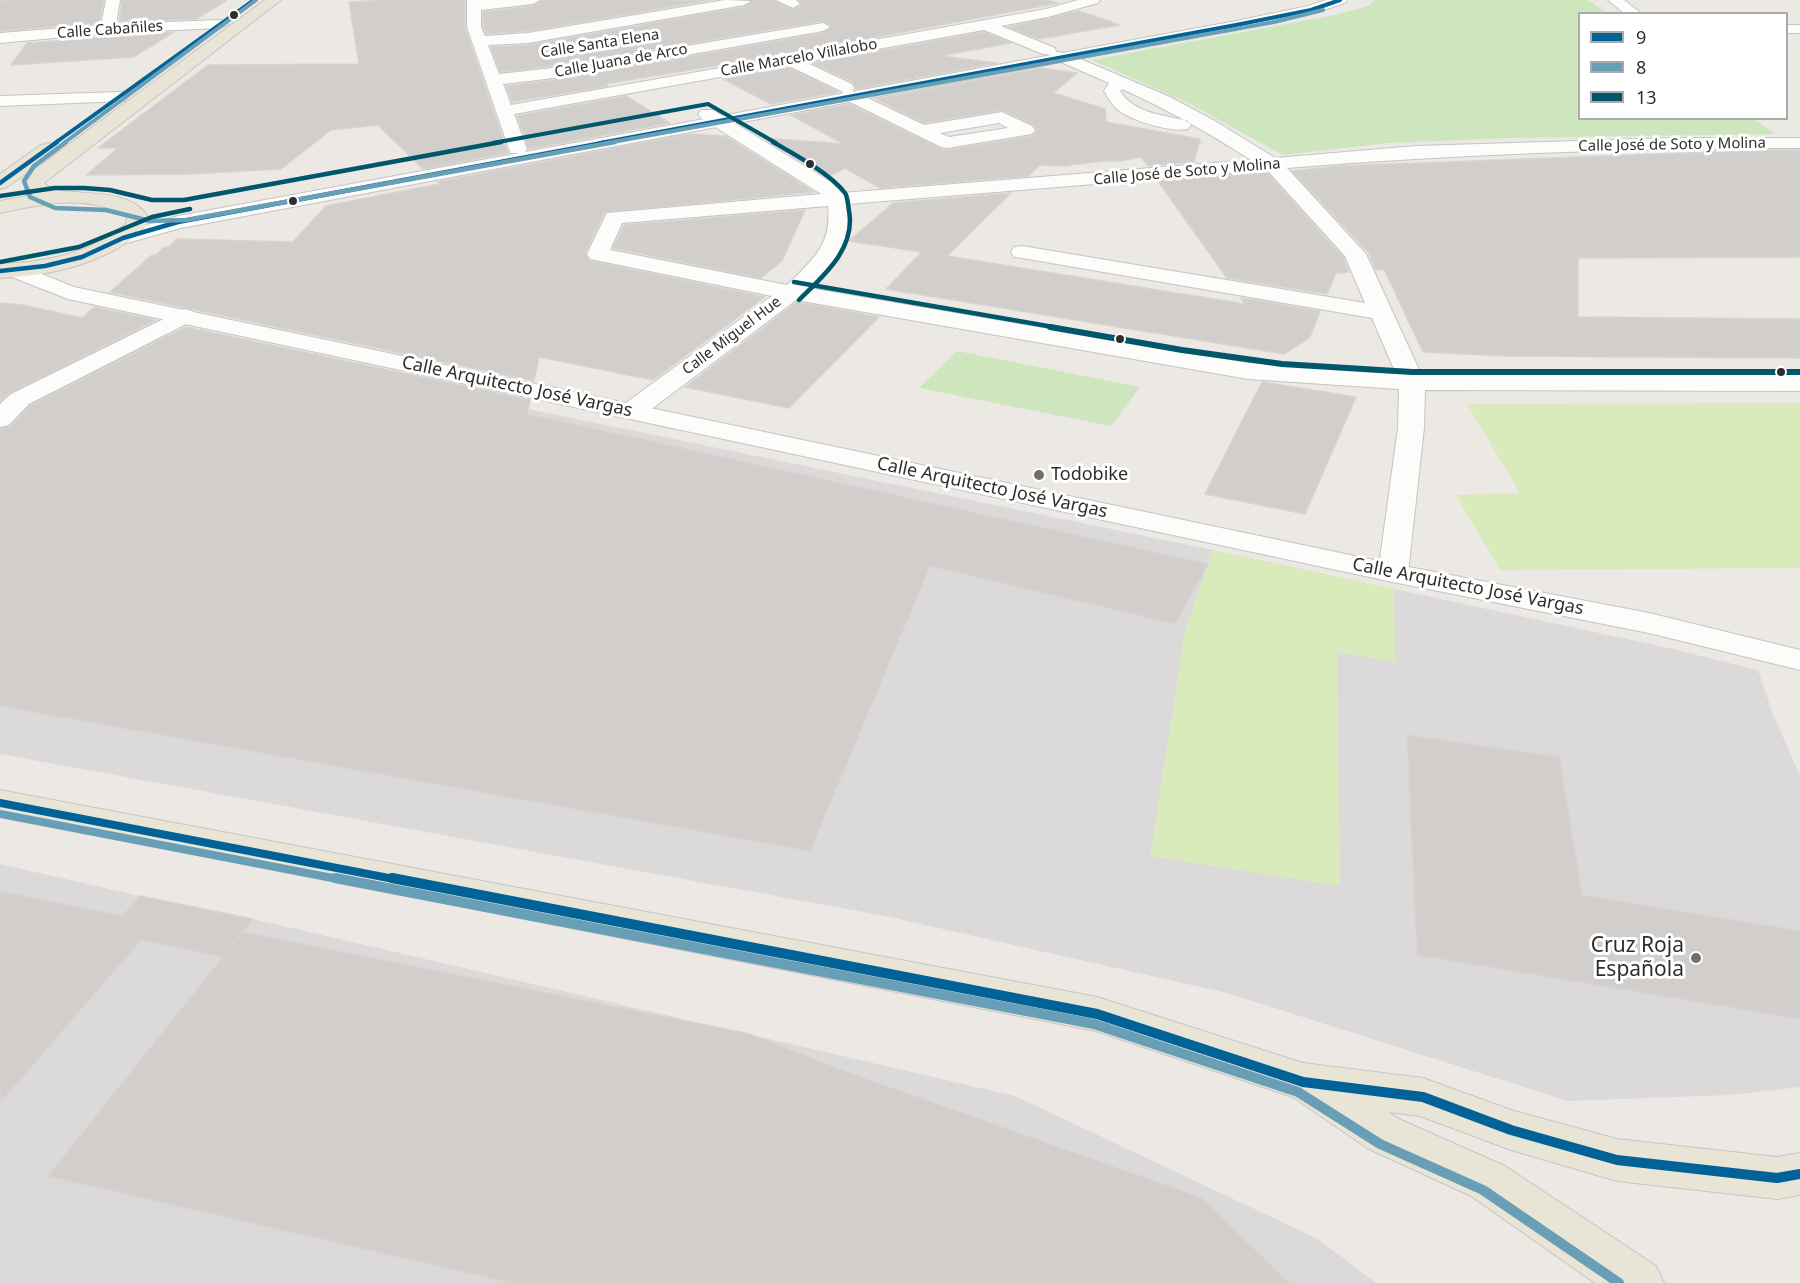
<!DOCTYPE html>
<meta charset="utf-8">
<style>
body{margin:0}
#map{position:relative;width:1800px;height:1283px;overflow:hidden;background:#ece8e4;font-family:"Noto Sans",sans-serif}
canvas{display:block}
.legend{position:absolute;left:1578px;top:12px;width:210px;height:108px;box-sizing:border-box;background:#fff;border:2px solid #ababab;margin:0;padding:8px 10px;list-style:none;font-size:18px;color:#2e2e2e}
.legend li{display:flex;align-items:center;gap:12px;height:30px}
.legend b{width:30px;border:2px solid #ababab}
</style>
<div id="map">
<canvas width="1800" height="1283"></canvas>
<ul class="legend">
<li><b style="height:8px;background:#006297"></b>9</li>
<li><b style="height:8px;background:#689fb7"></b>8</li>
<li><b style="height:8px;background:#00566b"></b>13</li>
</ul>
</div>
<script>
const context = document.querySelector('canvas').getContext('2d');
context.lineJoin = 'round';
function paint(path, color) {
  context.fillStyle = color;
  context.fill(path, 'evenodd');
}
function trace(path, color, width, dash) {
  context.strokeStyle = color;
  context.lineWidth = width;
  context.lineCap = dash ? 'butt' : 'round';
  context.setLineDash(dash || []);
  context.stroke(path);
}
function drawText(font, color, halo, rows, align = 'center') {
  context.font = font + ' "Noto Sans",sans-serif';
  context.lineWidth = 6;
  context.setLineDash([]);
  context.textBaseline = 'middle';
  context.strokeStyle = halo;
  context.fillStyle = color;
  for (const [text, x, y, turn = 0] of rows) {
    context.save();
    context.translate(x, y);
    context.rotate((+turn || 0) * Math.PI / 180);
    context.textAlign = isNaN(turn) ? turn : align;
    if (halo) context.strokeText(text, 0, 0);
    context.fillText(text, 0, 0);
    context.restore();
  }
}
paint(new Path2D(`
 M0,304L23,305L1213,550L1664,647L1758,670L1772,712L1800,776V1087L1730,1095L1568,1101L1227,993L885,916L0,754Z
 M0,864L140,896L253,919L1015,1096L1318,1239L1376,1283H0Z`), '#dcd9db');
paint(new Path2D(`
 M1375,0H1588L1607,13L1580,14V118L1754,119L1775,134L1511,138L1389,143L1283,155L1188,103L1092,60L1335,15L1368,6Z
 M957,351L1140,387L1111,426L919,388Z`), '#cee6be');
paint(new Path2D(`
 M1800,403V568L1500,570L1456,495L1520,493L1467,404Z
 M1213,550L1394,589L1395,662L1337,652L1340,886L1150,856L1185,631Z`), '#d9eabb');
const building = new Path2D(`
 M18,0H104L99,23L0,31V1Z
 M122,0H227L196,19L119,22Z
 M387,0H465V28L508,153L423,169L378,125L331,130L281,169L189,174L86,175L118,148H98L208,65L359,64L349,2Z
 M542,0H711L528,31L486,34L483,27V12L533,6Z
 M753,0H774L792,10L801,6L799,0H1048L1058,3L791,53L782,50L776,52L774,56L605,84L608,86L512,102L506,86L562,79L823,33L832,26L823,21L562,65L500,72L491,47L528,45L744,7Z
 M1079,11L1120,25L1038,39L1009,27Z
 M174,32L133,57L11,65L27,43Z
 M984,32L1011,43L940,56L997,63L856,89L853,82L812,63Z
 M787,67L838,92L771,104L723,79Z
 M1041,68L1077,73L1053,93L1105,109L1106,122L1200,139L1199,142H1202L1199,143L1194,162L1148,166L1141,157L1120,161H1104L1063,166L1040,165L1028,176L880,188L845,168L827,177L764,138L844,144L791,115L849,104L941,149L947,150L1032,136L1037,130L1034,125L1003,110L924,123L876,99Z
 M626,96L670,123L529,149L517,116Z
 M689,134L725,136L814,192L605,212L585,253L590,261L765,297L653,380L539,357L534,381L110,292L152,255H156L164,247H169L177,239L293,242L326,206L439,184L437,182Z
 M1763,150H1800V257L1578,258V317L1800,319V358L1506,356L1423,352L1384,269L1376,270L1368,252L1292,171L1340,166Z
 M1266,172L1343,257L1349,272L1336,273L1327,294L1227,278L1158,181Z
 M1011,193L947,256L1245,304L1241,298L1320,311L1310,337L1284,354L886,289L922,252L849,241L893,203Z
 M805,210L782,261L761,278L613,248L624,225Z
 M797,302L879,317L789,408L685,387Z
 M0,303L23,305L82,318L94,307L156,320L10,392L0,401Z
 M186,327L530,400L527,414L1208,564L1175,624L930,566L810,851L0,706V429L11,427L30,406Z
 M1262,382L1356,397L1305,514L1205,494Z
 M1407,735L1559,757L1582,895L1800,931V1019L1417,955Z
 M0,891L122,916L140,896L253,919L223,957L141,940L0,1103Z
 M243,932L750,1034L847,1072L1202,1198L1289,1283H512L48,1176Z`);
paint(building, '#d1cecb');
trace(building, '#d7d4d0', 1.5);
const street = new Path2D(`
 M106,0H120L116,24L221,20L228,24L221,28L108,33L0,43V33L101,25Z
 M467,0H540L533,4L481,10V27L485,36L528,33L725,0L751,1L744,5L528,43L488,45L499,74L562,67L823,23L830,27L823,31L562,77L503,84L511,105L776,58L777,54L783,52L791,55L1046,9L1078,0H1100L1098,3L1048,17L1001,26L1055,48L1056,52L1066,53L1170,97L1215,121L1275,158L1416,146L1673,138H1800V148C1629,148 1458,154 1287,168L1366,254L1421,374L1800,375V391L1425,390L1424,428L1408,573L1404,580L1393,582L1382,580L1378,573L1398,428L1399,389L1248,379L796,300L641,417L632,419L623,417L619,411L623,405L772,296L590,259L587,254L607,213L821,194L701,118L698,114L701,110H713L831,182L842,193L1251,160C1209,133 1167,109 1122,89L1120,91C1134,114 1165,115 1188,121L1191,125L1188,129C1172,133 1132,121 1118,110C1112,105 1108,98 1104,91L1109,83L1054,59L1053,55L1043,54L984,30L805,62L852,84L854,88L853,91L924,125L1002,112L1032,126L1035,130L1032,134L947,148L941,147L844,99L842,95L843,92L787,65L514,114L527,149L525,153H511L509,149L467,27ZM999,123L1008,128L949,137L940,133ZM1267,170L1345,256L1365,303L1022,246L1014,247L1011,252L1014,257L1022,258L1372,318L1396,374L1248,363L809,288C836,262 853,244 848,204ZM828,206C832,245 813,259 787,285L610,250L622,223Z
 M776,0H796L800,4L793,8Z
 M1608,0H1624L1642,14H1625Z
 M1786,25H1800V33H1786Z
 M119,92L125,93L127,97L125,101L0,106V96Z
 M184,309L192,311L196,316L192,321L29,404L9,425L0,427V404L11,394Z`);
const secondary = new Path2D(`
 M1326,0H1347L1345,3L1311,14L1236,29L181,228L123,244L116,242L112,238L116,234L178,216L1236,21L1308,6Z
 M15,263L74,287L1393,564L1649,613L1800,650V670L1649,633L1393,582L68,299L7,275L4,270L7,265Z`);
const primary = new Path2D(`
 M265,0H281L44,183C60,201 124,182 147,215L146,226L143,230C103,265 52,275 0,278V264C46,262 90,254 126,224L127,217C88,193 42,204 0,213V201L32,195L24,183L34,170Z
 M48,143L55,145L57,149L55,153L7,187L0,189V174L41,145Z
 M0,790L1097,997L1303,1063L1423,1078L1514,1111L1617,1139L1777,1157L1800,1153V1195L1777,1199L1617,1181L1511,1150L1420,1116L1388,1112L1401,1120L1505,1166L1656,1266L1664,1283H1595L1471,1196L1367,1148L1293,1097L1096,1031L0,816Z`);
trace(street, '#c5c4c5', 2);
trace(secondary, '#c5c4c5', 2);
trace(primary, '#c6c5c4', 2);
paint(street, '#fcfcfb');
paint(secondary, '#fcfcfb');
paint(primary, '#e8e4d6');
trace(new Path2D(`
 M55,143L254,0
 M600,143L1236,25L1311,10L1340,0`), '#006297', 4);
trace(new Path2D(`
 M0,183L57,142
 M0,271L45,266L82,257L123,238L178,222L608,142`), '#006297', 4.5);
trace(new Path2D(`
 M0,803L399,880`), '#006297', 8);
trace(new Path2D(`
 M392,878L1097,1014L1303,1082L1423,1097L1511,1130L1617,1160L1777,1178L1800,1174`), '#006297', 10);
trace(new Path2D(`
 M64,143L256,0
 M607,143L1274,22L1323,10`), '#689fb7', 4);
trace(new Path2D(`
 M66,142L34,166L24,181L30,197L55,208L106,210L150,221L186,220L615,142`), '#689fb7', 4.5);
trace(new Path2D(`
 M0,814L343,880`), '#689fb7', 8);
trace(new Path2D(`
 M335,878L1094,1024L1298,1092L1380,1144L1483,1190L1619,1283`), '#689fb7', 10);
trace(new Path2D(`
 M493,143L708,104L776,143`), '#00566b', 4);
trace(new Path2D(`
 M773,142C794,154 831,174 845,193C848,197 848,206 849,211C856,249 823,276 799,300
 M0,196L55,188H84L110,190L152,200H184L501,142
 M0,262L79,247L152,217L190,209
 M794,282L1059,328`), '#00566b', 4.5);
trace(new Path2D(`
 M1050,327L1182,350L1282,364L1412,372H1800`), '#00566b', 6);
for (const [x, y, r, color] of [
 [234,15,5,"#2e2e2e"],
 [810,164,5,"#2e2e2e"],
 [293,201,5,"#2e2e2e"],
 [1120,339,5,"#2e2e2e"],
 [1781,372,5,"#2e2e2e"],
 [1039,475,6,"#706f6e"],
 [1696,958,6,"#706f6e"]
]) {
  const dot = new Path2D();
  dot.arc(x, y, r, 0, 2 * Math.PI);
  context.fillStyle = color;
  context.fill(dot);
  trace(dot, '#fff', 2);
}
drawText('15px', '#2e2e2e', '#fff', [
 ["Calle Cabañiles",110,30,-4],
 ["Calle Santa Elena",600,44,-9],
 ["Calle Marcelo Villalobo",799,58,-10],
 ["Calle Juana de Arco",621,61,-10],
 ["Calle José de Soto y Molina",1672,145,-1],
 ["Calle José de Soto y Molina",1187,172,-5],
 ["Calle Miguel Hue",732,336,-37]
]);
drawText('18px', '#2e2e2e', '#fff', [
 ["Calle Arquitecto José Vargas",517,387,12],
 ["Calle Arquitecto José Vargas",992,488,12],
 ["Calle Arquitecto José Vargas",1468,587,11]
]);
drawText('18px', '#2e2e2e', '#fff', [
 ["Todobike",1051,475]
], 'left');
drawText('21px', '#2e2e2e', '#fff', [
 ["Cruz Roja",1684,946],
 ["Española",1684,970]
], 'right');
</script>
